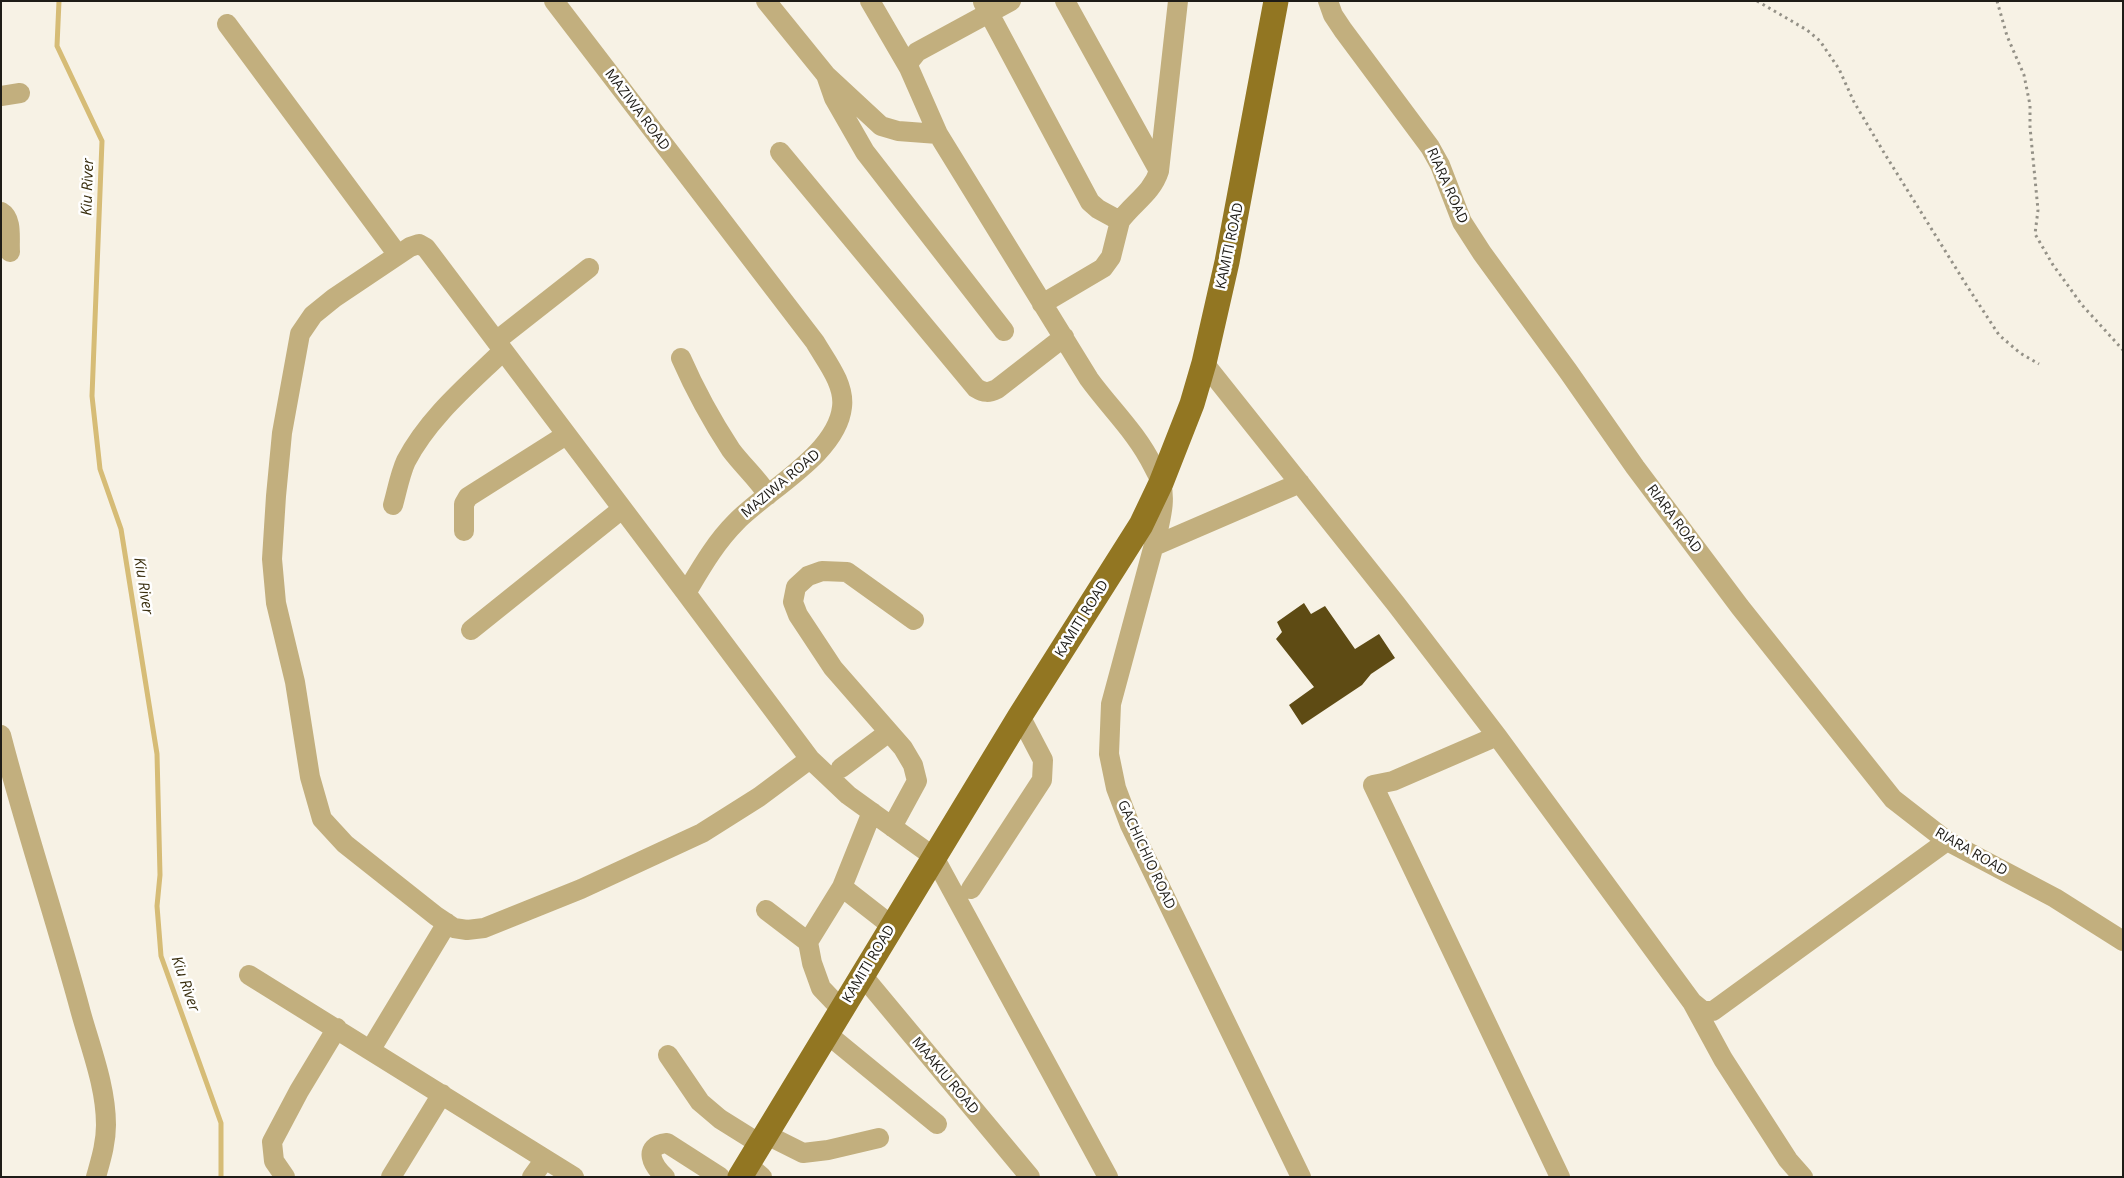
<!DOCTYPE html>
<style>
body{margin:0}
#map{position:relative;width:2124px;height:1178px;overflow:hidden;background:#f7f2e5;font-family:"Open Sans",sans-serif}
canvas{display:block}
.frame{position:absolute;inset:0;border:2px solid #1e1c17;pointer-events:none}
</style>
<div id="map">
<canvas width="2124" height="1178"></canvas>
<div class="frame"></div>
</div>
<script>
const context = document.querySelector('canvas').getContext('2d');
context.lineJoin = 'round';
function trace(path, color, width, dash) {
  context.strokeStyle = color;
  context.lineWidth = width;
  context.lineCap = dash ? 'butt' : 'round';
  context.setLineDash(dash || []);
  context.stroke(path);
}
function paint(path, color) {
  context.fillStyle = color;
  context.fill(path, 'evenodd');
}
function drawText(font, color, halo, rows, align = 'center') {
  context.font = font + ' "Open Sans",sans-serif';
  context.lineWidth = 5;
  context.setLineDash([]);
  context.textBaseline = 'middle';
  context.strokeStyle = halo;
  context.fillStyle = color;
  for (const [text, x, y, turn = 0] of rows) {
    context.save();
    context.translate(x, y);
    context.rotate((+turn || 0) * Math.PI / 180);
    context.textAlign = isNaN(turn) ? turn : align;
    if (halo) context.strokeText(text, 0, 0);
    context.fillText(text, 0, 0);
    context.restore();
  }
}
trace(new Path2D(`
 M59,1L57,46L102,141L92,396L100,469L121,529L157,754L160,875L157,906L161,956L221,1123V1177`), '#d6bc76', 5);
paint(new Path2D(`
 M1304,603L1311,614L1325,606L1355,649L1379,634L1395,658L1371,674L1362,685L1302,725L1289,705L1314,687L1276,639L1282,632L1277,622Z`), '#5e4b14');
trace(new Path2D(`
 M1757,1L1807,30L1820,41L1839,69L1854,102L1883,151L1967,286L1999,335L2020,353L2039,364
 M1997,1L2007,36L2024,75L2030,105V127L2038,210L2035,234L2053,265L2082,305L2123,350`), '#949187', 3, [2.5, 4]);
trace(new Path2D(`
 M554,1L815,342C826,361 845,384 842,407C837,454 767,490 736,522C715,543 701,568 686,593L810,759L848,795L934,857L1108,1177
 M766,1L826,75L881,126L898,131L938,134
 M870,1L909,68
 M1011,1L917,52L909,62V68L938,134L1089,379C1110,408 1137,433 1153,466C1156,472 1160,478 1161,484C1165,498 1162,512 1159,526L1111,704L1109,754L1116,788L1130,825L1301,1177
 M1065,1L1159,171
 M1328,1L1333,15L1343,30L1430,147L1440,165L1462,222L1482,253L1568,371L1635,467L1740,607L1893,799L1947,841L2055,898L2123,941
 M983,2L1090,202L1098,209L1120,221C1133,203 1152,193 1159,171L1178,1
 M227,24L398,255
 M826,75L834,98L865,152L1004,331
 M1,96L20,93
 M780,152L976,388C984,393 989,393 997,389L1064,337
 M1,212C13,219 9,239 10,252
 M1042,304L1103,268L1111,257L1120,221
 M496,341L589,268
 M681,358C695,390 712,421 731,450C743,466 757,478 768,495
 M1204,363L1396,604L1497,736L1692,1002L1703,1011H1713L1947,841
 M393,505C397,491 400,474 406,461C429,417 468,385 503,351
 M464,531V504L468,497L566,435
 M1154,546L1300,483
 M686,593L426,248L419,244L410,247L334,298L313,315L300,334L282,433L276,496L272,559L276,603L295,682L310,777L322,819L345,844L436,916L454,928L467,930L484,928L581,889L702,833L759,797L810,759
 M471,630L622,509
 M1,735C25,828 56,920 81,1013C91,1049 106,1087 106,1125C106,1143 101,1159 96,1177
 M1497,736L1393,781L1373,785L1560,1177
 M841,768L889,732
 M892,827L917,781L913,765L903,748L833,668L798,615L793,602L796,587L808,576L822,571L847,572L914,620
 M842,887L892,926
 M971,889L1042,780L1043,760L1020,716
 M766,910L808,942
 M249,975L574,1177
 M862,975L1030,1177
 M1692,1002L1723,1059L1788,1160L1803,1177
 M841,1009L821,988L812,963L808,942L842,887L872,812
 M826,1033L937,1124
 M371,1049L447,923
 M668,1055L700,1102L720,1119L760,1144
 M765,1134L803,1153L828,1150L879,1138
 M747,1164L762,1177
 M285,1177L274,1161L272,1142L299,1091L337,1028
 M391,1177L442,1094
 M532,1177L545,1159
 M665,1177C653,1166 641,1146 667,1143L720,1177`), '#c2af7e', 20);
trace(new Path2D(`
 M740,1177L1020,716L1141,525L1161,483L1192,404L1204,363L1227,262L1276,1`), '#927622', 25);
drawText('14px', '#1e1c17', '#fff', [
 ["MAZIWA ROAD",637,110,53],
 ["RIARA ROAD",1447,186,66],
 ["KAMITI ROAD",1230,246,-78],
 ["MAZIWA ROAD",781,484,-40],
 ["RIARA ROAD",1674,519,53],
 ["KAMITI ROAD",1082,619,-58],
 ["RIARA ROAD",1971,852,30],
 ["GACHICHIO ROAD",1146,855,65],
 ["KAMITI ROAD",869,964,-59],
 ["MAAKIU ROAD",945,1076,50]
]);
drawText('italic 15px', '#392e0e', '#fff', [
 ["Kiu River",88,187,-88],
 ["Kiu River",143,586,81],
 ["Kiu River",185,984,71]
]);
</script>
